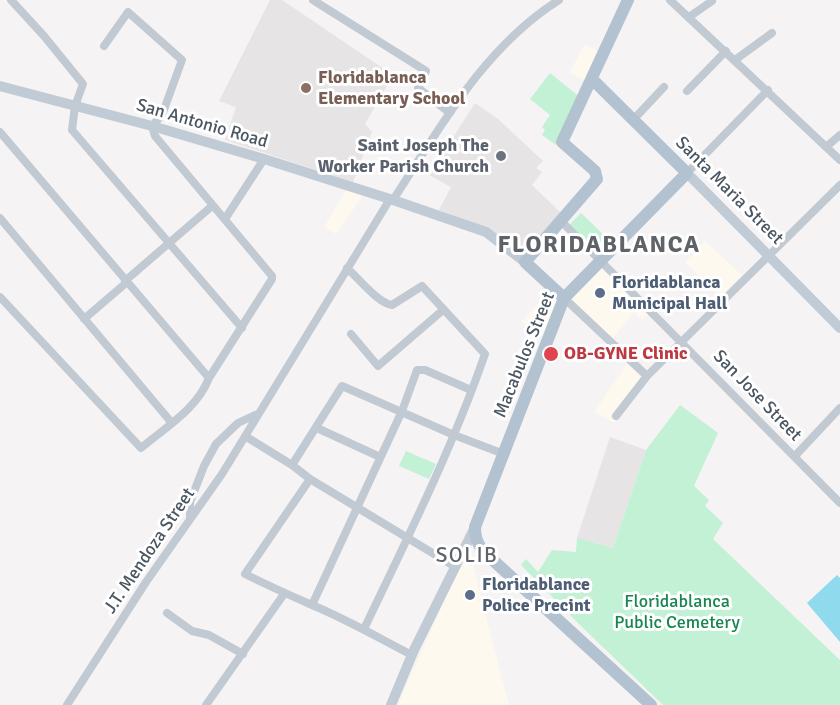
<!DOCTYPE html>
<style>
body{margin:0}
canvas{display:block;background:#f5f3f3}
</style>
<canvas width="840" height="705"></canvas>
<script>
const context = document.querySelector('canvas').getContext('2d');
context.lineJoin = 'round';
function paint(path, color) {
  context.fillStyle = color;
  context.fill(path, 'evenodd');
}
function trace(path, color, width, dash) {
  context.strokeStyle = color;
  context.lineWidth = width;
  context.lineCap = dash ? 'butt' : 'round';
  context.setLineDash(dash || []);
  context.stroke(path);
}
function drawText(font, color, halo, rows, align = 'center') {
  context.font = font + ' Signika,sans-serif';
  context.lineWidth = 6;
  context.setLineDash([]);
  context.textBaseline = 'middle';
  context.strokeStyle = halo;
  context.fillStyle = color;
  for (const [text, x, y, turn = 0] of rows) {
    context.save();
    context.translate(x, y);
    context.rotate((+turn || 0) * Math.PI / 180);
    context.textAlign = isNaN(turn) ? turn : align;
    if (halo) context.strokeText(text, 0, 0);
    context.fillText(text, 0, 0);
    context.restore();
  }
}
paint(new Path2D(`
 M585,44L600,53L587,82L569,73Z
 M347,189L364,194L336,234L324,227Z
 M705,241L742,275L720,297L685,262Z
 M602,267L649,314L642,320L634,312L612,340L572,299Z
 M550,291L558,301L545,337L521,322Z
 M627,364L647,382L614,423L594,412Z
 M468,547L509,705H398Z`), '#fdf9ef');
paint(new Path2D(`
 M270,0H282L393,75L365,124L372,132L353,182L225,140L236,107L219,101Z
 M475,103L498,119L543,161L536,168L542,172L532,185L561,213L524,255L484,227L439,210L451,187L429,175Z
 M610,437L646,450L613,548L577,538Z`), '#e6e4e5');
paint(new Path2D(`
 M550,73L581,98L556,145L542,135L545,130L542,127L550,115L530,99Z
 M581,213L610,241L597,255L567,227Z
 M680,405L718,433L694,486L709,500L705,506L723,523L713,539L840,660V705H663L581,626L521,565L526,559L538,572L552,550L576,552L577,538L613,548L646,450Z
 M406,451L436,464L429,479L399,466Z`), '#c3f1d5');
paint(new Path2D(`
 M837,575L840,578V642L807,603Z`), '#90daee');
trace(new Path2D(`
 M11,0L44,36L83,84L75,106L72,130L242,328
 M313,0L426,71L418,88L450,113
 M670,0L840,160
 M689,17L712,1
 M735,60L772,33
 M687,91L726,51
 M633,120L664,87
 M0,132L209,378
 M826,147L840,135
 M687,173L768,90
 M393,200C440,128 484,47 559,0
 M0,218L171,422
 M225,219L264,159
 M561,221L840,503
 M347,268C358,278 378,303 392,305L422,286L485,354C452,449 407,539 364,629
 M125,281L212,206
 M0,297L141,448C166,427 197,409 209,378L272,279V276L155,136L152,126L162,115L182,60L128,12L104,46
 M564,298L647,376
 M84,319L126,283
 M351,334L378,366L443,310
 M616,416L647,376L840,185
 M317,428L380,457
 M245,436L292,465L310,479L454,566
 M795,456L840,408
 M292,465L342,386L454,435L504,454
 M310,479L245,574C267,585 289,595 312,605C346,619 379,638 412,655
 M190,516V502L204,466L216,444L238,423L255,415
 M312,605L402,411L417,370H425L471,390
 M167,613L192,631L209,635L243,654
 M67,705L146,582L222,474L390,199
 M206,705L284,594`), '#c1cad2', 8);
trace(new Path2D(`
 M0,86L152,126L264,159L393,200L486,232L525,262
 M687,173L840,328
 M391,705L414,650L475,527`), '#c1cbd6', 10);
trace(new Path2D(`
 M592,79L687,173L564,298L475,527C475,537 477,543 483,551L651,705
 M564,298L525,262L597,179L595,171L562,142L628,0`), '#b3c2d1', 12);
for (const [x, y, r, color] of [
 [306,88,6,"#8d6e63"],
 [501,156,6,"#6b7280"],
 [600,293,6,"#5c6f8a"],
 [551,354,8,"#e0444e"],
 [470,595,6,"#5c6f8a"]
]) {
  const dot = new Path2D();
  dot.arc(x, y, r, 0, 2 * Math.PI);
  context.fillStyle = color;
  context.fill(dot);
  trace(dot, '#fff', 2);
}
drawText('bold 18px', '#785e54', '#fff', [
 ["Floridablanca",318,78],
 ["Elementary School",318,99]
], 'left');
drawText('18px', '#4a5661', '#fff', [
 ["San Antonio Road",202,124,16],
 ["Santa Maria Street",729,191,45],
 ["Macabulos Street",525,355,-68],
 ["San Jose Street",757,396,46],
 ["J.T. Mendoza Street",150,551,-56]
]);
drawText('bold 18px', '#5b616d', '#fff', [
 ["Saint Joseph The",489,146],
 ["Worker Parish Church",489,167]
], 'right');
drawText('bold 18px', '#4e5e75', '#fff', [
 ["Floridablanca",612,283],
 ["Municipal Hall",612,304],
 ["Floridablance",482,585],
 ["Police Precint",482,606]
], 'left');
drawText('bold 18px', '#be3a42', '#fff', [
 ["OB-GYNE Clinic",564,354]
], 'left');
drawText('18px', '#17864f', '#fff', [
 ["Floridablanca",677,602],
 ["Public Cemetery",677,623]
]);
context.letterSpacing = '1.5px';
drawText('21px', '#5f6368', '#fff', [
 ["SOLIB",467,556]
]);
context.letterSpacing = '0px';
context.letterSpacing = '1.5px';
drawText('bold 24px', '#5f6368', '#fff', [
 ["FLORIDABLANCA",599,246]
]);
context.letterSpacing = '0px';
</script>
